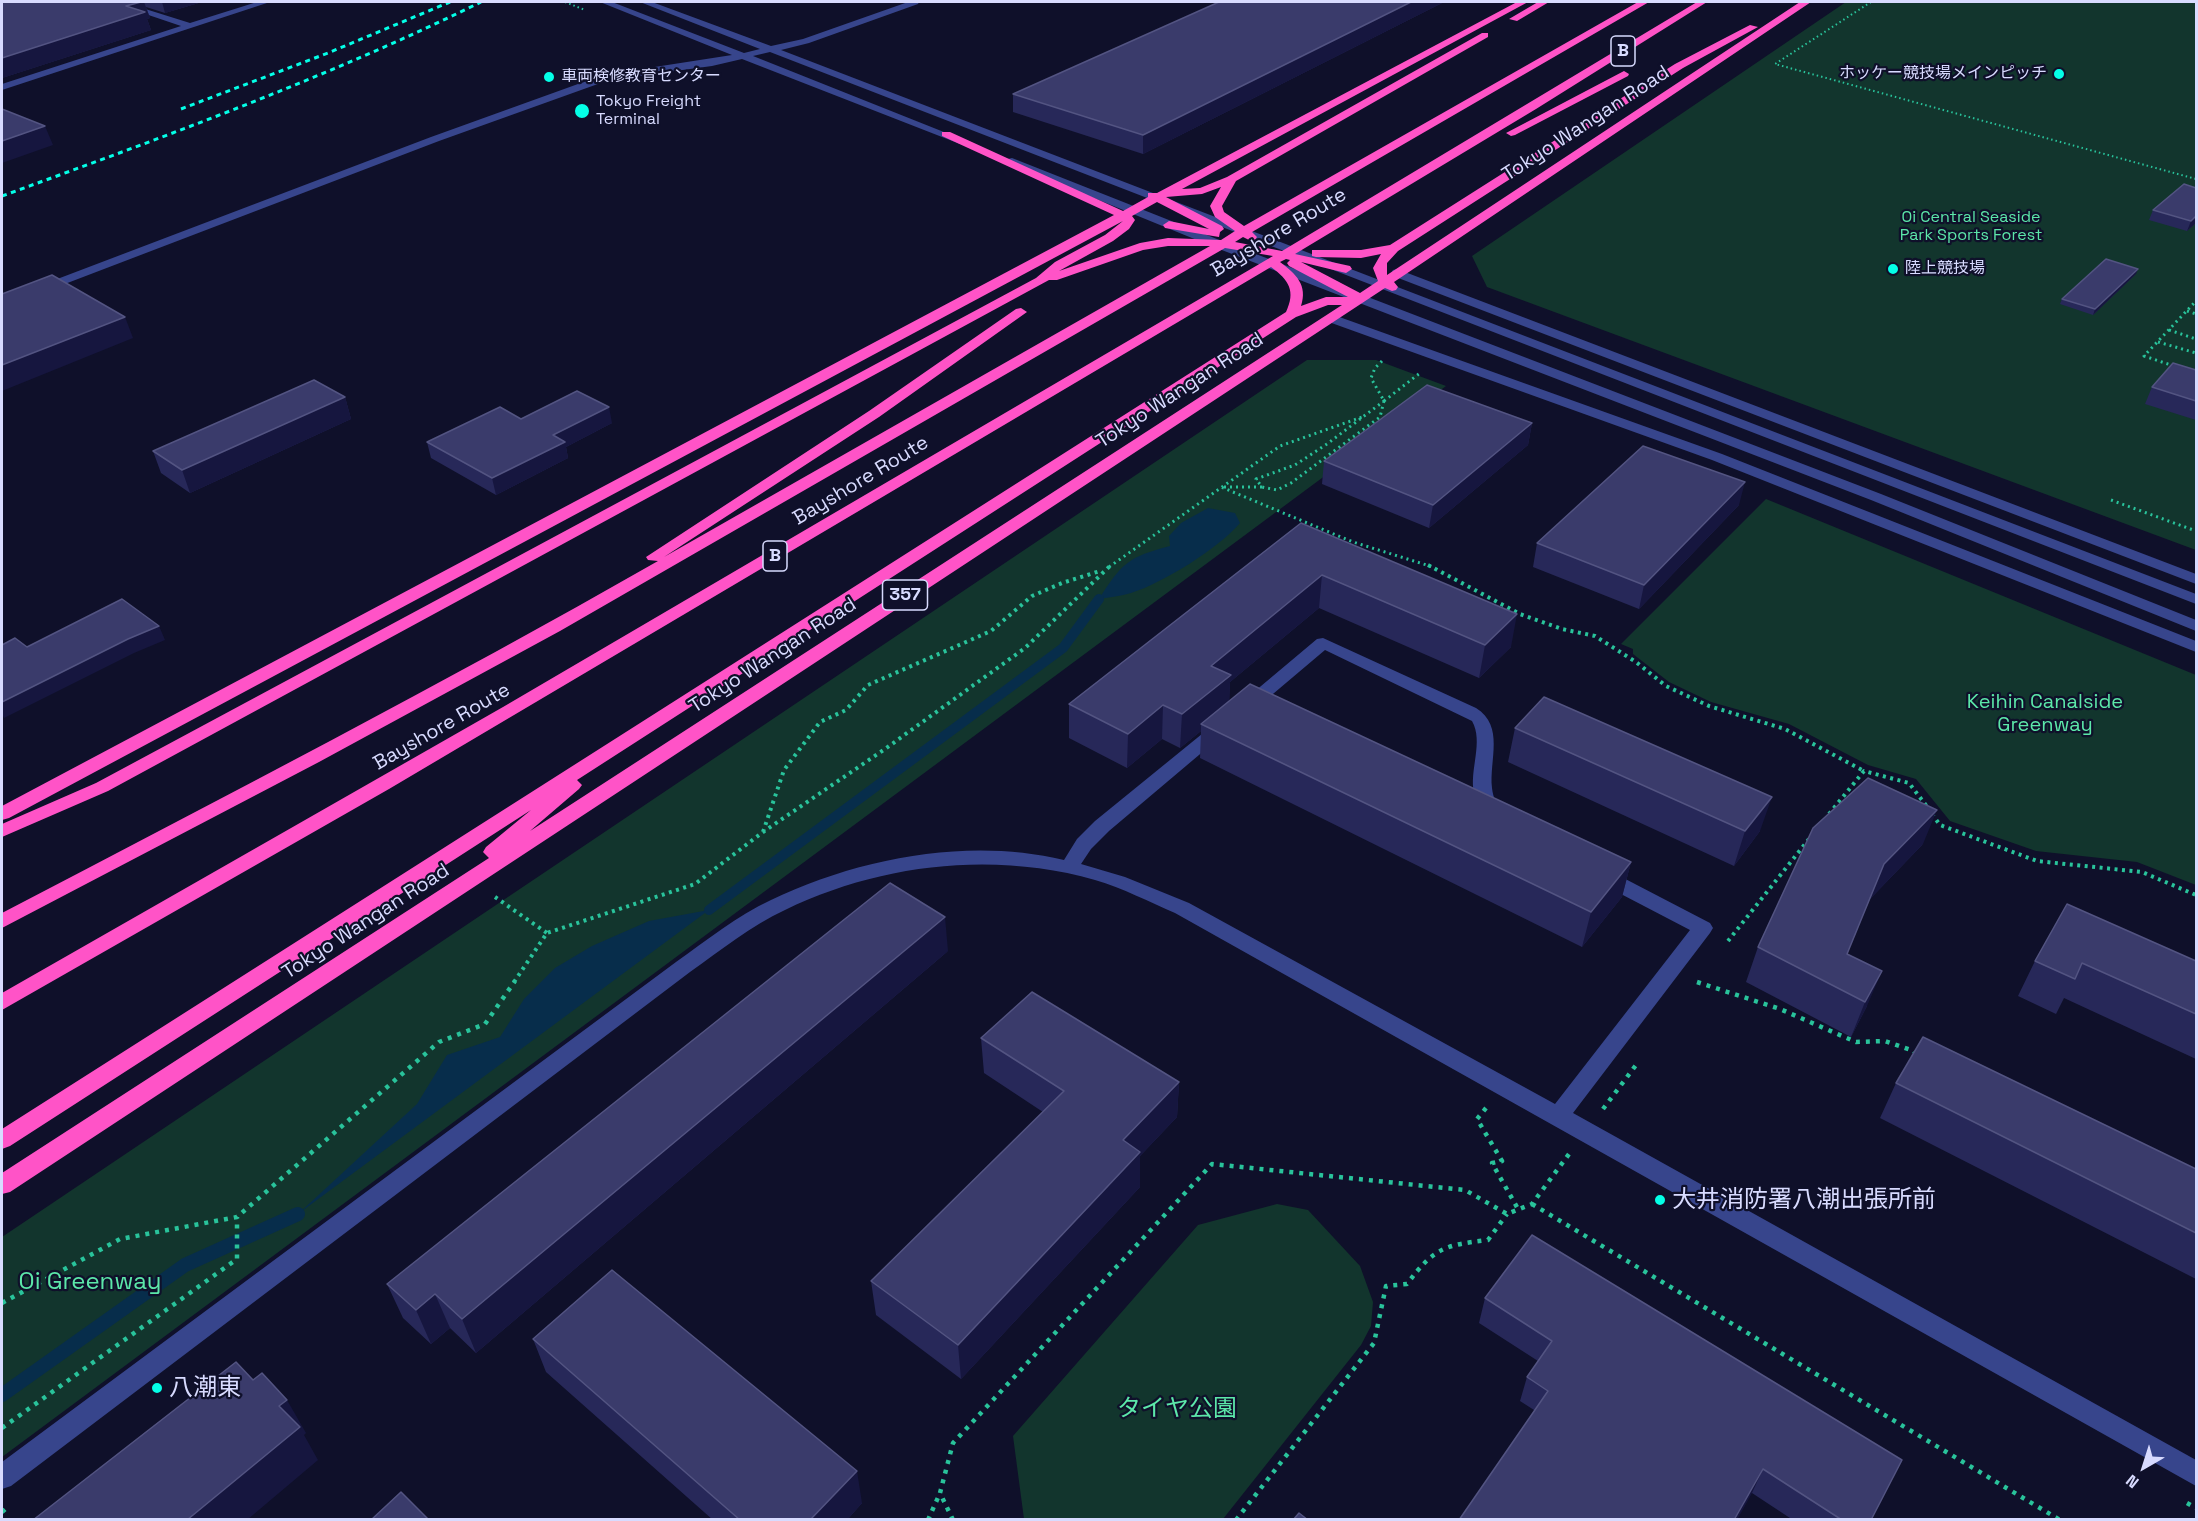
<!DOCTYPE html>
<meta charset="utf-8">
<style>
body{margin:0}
#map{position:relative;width:2198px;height:1521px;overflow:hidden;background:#0f102a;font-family:"Space Grotesk",sans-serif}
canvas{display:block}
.frame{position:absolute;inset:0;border:3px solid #d8dbff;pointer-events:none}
.north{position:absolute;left:2114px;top:1437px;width:60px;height:60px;-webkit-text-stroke:4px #0f102a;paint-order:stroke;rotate:219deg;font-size:16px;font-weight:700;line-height:24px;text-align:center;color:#d8dbff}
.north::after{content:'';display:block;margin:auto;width:21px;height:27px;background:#d8dbff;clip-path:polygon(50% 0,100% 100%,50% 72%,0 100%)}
</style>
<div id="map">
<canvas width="2198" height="1521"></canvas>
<div class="frame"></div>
<div class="north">N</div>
</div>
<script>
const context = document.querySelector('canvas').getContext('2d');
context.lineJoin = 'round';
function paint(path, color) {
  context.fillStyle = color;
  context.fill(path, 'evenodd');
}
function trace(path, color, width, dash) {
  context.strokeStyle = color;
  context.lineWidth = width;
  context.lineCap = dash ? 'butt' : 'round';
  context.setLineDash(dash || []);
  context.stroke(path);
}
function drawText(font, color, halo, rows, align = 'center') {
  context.font = font + ' "Space Grotesk","Noto Sans JP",sans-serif';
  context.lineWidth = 4.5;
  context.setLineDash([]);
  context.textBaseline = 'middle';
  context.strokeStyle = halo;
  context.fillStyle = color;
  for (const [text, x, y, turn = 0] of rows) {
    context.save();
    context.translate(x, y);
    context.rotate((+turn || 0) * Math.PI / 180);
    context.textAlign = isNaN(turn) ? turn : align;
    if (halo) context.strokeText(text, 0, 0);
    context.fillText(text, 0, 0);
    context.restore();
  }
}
paint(new Path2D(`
 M1846,2H2196V550L1487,287L1472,256Z
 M1307,360H1376L1446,386L2,1457V1237Z
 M1766,499L2196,675V885L2137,862L2036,851L1950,821L1916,779L1868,765L1789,724L1711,702L1669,682L1633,654V649L1621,644Z
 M1277,1204L1308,1210L1360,1266L1373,1302L1371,1326L1361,1345L1223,1519H1024L1013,1436L1198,1225Z`), '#12352d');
paint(new Path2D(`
 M1208,508L1235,513L1240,523C1219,548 1163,583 1131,593C1121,596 1110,597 1099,599C1122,563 1128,557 1170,546L1169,536L1181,523Z
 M709,910L298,1214L417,1104L447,1055L500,1037L524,999L555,968L592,946L649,921Z`), '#072d4b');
trace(new Path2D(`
 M709,910L1063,648L1099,599`), '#072d4b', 10);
trace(new Path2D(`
 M2,1395L185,1265L298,1214`), '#072d4b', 14);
trace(new Path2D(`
 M565,2L585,10
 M1871,2L1775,64L2196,179`), '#29c39b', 2, [1.5, 3]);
trace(new Path2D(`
 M2187,311L2196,314
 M2169,330L2196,339
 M2158,342L2196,353
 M1382,361L1375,368L1371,378L1384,401
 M2174,366L2144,356L2196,301
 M1384,401L1380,417L1291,483L1277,490L1262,487L1256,479L1295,465L1327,444Z
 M1384,401L1420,373
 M1262,487H1221L1353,542L1433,567
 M2111,500L2196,531
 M1109,567L1280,446L1362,417`), '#29c39b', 3, [2, 4]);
trace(new Path2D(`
 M1428,565L1520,614L1562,629L1595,636L1636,662L1666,686L1709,706L1785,729L1864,771
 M1829,814L1864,771L1909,783L1928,808
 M1932,814L1940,825L2037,861L2142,872L2196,895
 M763,832L784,770L820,722L846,710L868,685L991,631L1032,596L1062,583L1100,571
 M495,897L547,933
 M1728,941L1809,839
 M514,982L547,933L695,884L763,832L885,749L1025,648L1111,565`), '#29c39b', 4, [3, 4.5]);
trace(new Path2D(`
 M1697,982L1780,1009L1856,1042L1885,1041L1914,1051L1916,1054
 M1486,1108L1477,1119L1502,1161L1492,1163L1518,1209
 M1603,1109L1636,1065
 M1532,1204L2060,1520
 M2,1303L120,1239L237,1217L439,1042L485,1024L515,981
 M2,1428L237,1259V1217
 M2187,1503L2196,1508
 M2,1512L9,1506
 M928,1520L940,1493
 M953,1520L940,1493L953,1443L1212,1164L1465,1190L1507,1214L1532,1204L1569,1154
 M1236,1520L1374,1343L1386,1286L1407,1284C1434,1248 1444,1245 1488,1240L1507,1214`), '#29c39b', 4.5, [4, 6]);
paint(new Path2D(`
 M110,2H123L190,23L257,2H270L2,90V84L181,26Z
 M600,2H612L744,53L760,49L640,2H652L771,46L803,39L908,2H919L918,4L809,43L781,50L2196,594V604L770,52L753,56L969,142L968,144H960L742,59L712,66L609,80L439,141L2,308V300L431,137L603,75L732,55Z
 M1012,158L1222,241L1881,494L2196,620V631L1871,500L1214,247L1008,163V159Z
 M1397,269L2196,574V584L1393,276L1391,273L1393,270Z
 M1331,314L1722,454L2196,641V652L1712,460L1326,321L1325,318Z
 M1323,638L1476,708C1505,726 1489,760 1492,788C1493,798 1497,805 1502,814L1500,818L1493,820L1486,818C1481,810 1476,803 1474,793C1469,770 1484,742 1472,721L1325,650L1254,710H1242L1239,706L1242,702L1317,639Z
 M1219,723L1225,725L1228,729L1225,733L1109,831L1091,849L1081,864L1125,877L1189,903L1555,1104L1690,930L1596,881L1593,876L1596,871L1603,869L1610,871L1710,923L1713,928L1710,933L1573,1113L2196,1460V1486L1175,913C1149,902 1123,888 1095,880C993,851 880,864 785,910C751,926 721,950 690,972L11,1486L2,1489V1462L676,962C707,940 737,916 771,900C859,858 968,837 1064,860L1077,839L1095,821L1213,725Z`), '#37458c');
paint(new Path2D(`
 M1517,2H1528L1182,189L1200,188L1227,177L1482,33H1488V37L1236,181L1222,206L1224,212L1244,226L1638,2H1649L1252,232L1257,237L1255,240L1251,241L1243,237L1235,242L1282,251L1697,2H1707L1536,109L1295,254L1350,266L1352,269L1346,273L1301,262L1360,293L1378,281L1373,268L1381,254L1361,258L1316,257L1312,256V250H1361L1390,245L1675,64L1750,25L1758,27L1683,68L1398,251L1387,263V275L1800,2H1811L1394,282L1398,287L1396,290L1392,291L1385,288L10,1192L2,1194V1173L489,858L483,852L486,847L531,810L10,1146L2,1149V1129L1286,312C1296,291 1289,280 1271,267L389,789L2,1010V993L503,707L1273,256L1225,248L560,631L319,762L2,928V913C222,798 443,684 658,561L648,560L646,557L869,411L1016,309L1021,308L1027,312L879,417L664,557L1210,246H1168L1143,250L1057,280H1049L108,791L2,837V824L96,783L1036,278L1055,262L1105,235L1123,221L9,818L2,820V806L1114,215L942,136V132H950L1123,211L1148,197V193H1157ZM1221,187L1210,206L1215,217L1235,231L1221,240L1168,238L1140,243L1059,271L1113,241L1129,229L1135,220L1132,216L1157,202L1209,229L1169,221L1163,225L1165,228L1219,237L1220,232L1224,229L1222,226L1166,197L1202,194ZM1286,259L1290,260L1287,263L1289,266L1348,297H1326L1301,306C1308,285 1296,274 1280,262ZM1328,305H1342L530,831L579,789L582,785L577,780L1296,317Z
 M1538,2H1549L1517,21L1509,19Z
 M1624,71L1629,74L1628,76L1515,135L1511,136L1506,133Z`), '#ff53c7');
trace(new Path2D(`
 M181,109L328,53L450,2
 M2,196C164,137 326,78 481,2`), '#04ffe7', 3, [5, 4.5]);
paint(new Path2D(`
 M2,2H202L165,13L146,7L150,18L147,19L151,30L2,78Z
 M1219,2H1444L1143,154L1013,112V94Z
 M2153,210L2196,223L2187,231L2149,220Z
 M2136,274L2093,315L2060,304L2062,299Z
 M2196,370V420L2145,404L2152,387Z
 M345,397L351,419L190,493L161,473L153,451Z
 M521,419L612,423L566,447L568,458L496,495L431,458L427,442Z
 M1532,423L1528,445L1429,528L1322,484L1324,461Z
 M1739,505L1639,609L1533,567L1537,543Z
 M1301,523L1511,647L1479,678L1319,608L1230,682L1229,701L1631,862L1622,897L1582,947L1200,758L1201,731L1180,748L1162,739L1127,768L1069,738V704Z
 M1515,728L1760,831L1734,866L1508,762Z
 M1923,844L1870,899L1847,954L1867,1006L1851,1037L1746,982L1758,947Z
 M948,951L476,1353L450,1328L431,1344L403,1318L387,1284Z
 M2035,961H2196V1059L2064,998L2056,1014L2018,996Z
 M981,1038L1179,1082L1177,1117L1140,1156V1187L961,1379L876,1315L871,1281L1043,1112L984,1073Z
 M1896,1083L2196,1169V1279L1880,1118Z
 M1485,1298L1871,1520H1793L1752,1493L1534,1410L1520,1401L1527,1377L1538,1361L1479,1323Z
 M533,1339L862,1503L847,1520H713L546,1372Z`), '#272859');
paint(new Path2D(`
 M141,2H144L150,18L147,19L151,30L2,78V58L126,6Z
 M162,2H202L165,13Z
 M1411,2H1444L1143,154V135Z
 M45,126L53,145L2,163V141Z
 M2196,216V223L2187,231L2191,221Z
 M2138,269L2136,274L2093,315L2095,309Z
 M125,317L133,338L2,391V365Z
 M345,397L351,419L190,493L182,470Z
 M609,407L612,423L566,447L568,458L496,495L492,478L553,435Z
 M1532,423L1528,445L1429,528L1433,505Z
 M1745,482L1739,505L1639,609L1644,585Z
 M1322,575L1319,608L1230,682L1229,709L1201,724V731L1180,748L1182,714L1211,666Z
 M1517,614L1511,647L1479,678L1485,645Z
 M159,626L165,640L134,653L4,718L2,714V702L128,639Z
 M1163,705L1162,739L1127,768L1128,734Z
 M1772,797L1760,831L1734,866L1745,831Z
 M1937,810L1923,844L1870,899L1833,989L1884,864Z
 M1631,862L1622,897L1582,947L1591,912Z
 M945,917L948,951L476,1353L462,1319Z
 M1882,971L1867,1006L1851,1037L1865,1002Z
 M1179,1082L1177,1117L1140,1156V1187L961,1379L958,1345L1123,1140Z
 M435,1294L450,1328L431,1344L416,1310Z
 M287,1400L306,1433L304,1435L318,1460L247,1520H187L279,1406Z
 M1763,1469L1752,1493L1737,1520H1734Z
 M857,1471L862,1503L847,1520H810Z`), '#16163f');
const building = new Path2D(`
 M2,2H141L126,6L145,12L2,58Z
 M1219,2H1411L1143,135L1013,94Z
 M2,109L45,126L2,141Z
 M2184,184L2196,188V216L2191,221L2153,210Z
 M2106,259L2138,269L2095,309L2062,299Z
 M52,275L125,317L2,365V294Z
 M2173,363L2196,370V401L2152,387Z
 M314,380L345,397L182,470L153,451Z
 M1427,385L1532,423L1433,505L1324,461Z
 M577,391L609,407L553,435L565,442L492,478L427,442L500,407L521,419Z
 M1643,446L1745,482L1644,585L1537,543Z
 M1301,523L1517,614L1485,645L1322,575L1211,666L1231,675L1182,714L1163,705L1128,734L1069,704Z
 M122,599L159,626L128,639L2,702V645L15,638L27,647Z
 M1250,684L1631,862L1591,912L1201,724Z
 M1544,697L1772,797L1745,831L1515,728Z
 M1868,778L1937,810L1884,864L1847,954L1882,971L1865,1002L1758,947L1813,828Z
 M890,883L945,917L462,1319L435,1294L416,1310L387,1284Z
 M2067,904L2196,961V1014L2082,963L2075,979L2035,961Z
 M1032,992L1179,1082L1123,1140L1140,1152L958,1345L871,1281L1064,1091L981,1038Z
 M1923,1037L2196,1169V1233L1896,1083Z
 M1532,1235L1902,1460L1871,1520H1842L1763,1469L1734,1520H1459L1548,1391L1527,1377L1552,1341L1485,1298Z
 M612,1270L857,1471L810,1520H740L533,1339Z
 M236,1362L253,1380L262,1373L287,1400L279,1406L300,1427L187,1520H33Z
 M401,1492L429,1520H371Z
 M1299,1513L1308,1520H1293Z`);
paint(building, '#3a3b6b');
trace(building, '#535482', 1.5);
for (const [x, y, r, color] of [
 [2059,74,6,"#04ffe7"],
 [549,77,6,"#04ffe7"],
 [582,111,8,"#04ffe7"],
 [1893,269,6,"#04ffe7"],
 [1660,1200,6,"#04ffe7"],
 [157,1388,6,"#04ffe7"]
]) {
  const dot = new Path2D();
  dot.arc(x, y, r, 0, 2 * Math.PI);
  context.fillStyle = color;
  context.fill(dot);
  trace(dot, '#0f102a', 2);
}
drawText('16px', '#d8dbff', '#0f102a', [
 ["ホッケー競技場メインピッチ",2047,74,"right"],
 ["車両検修教育センター",561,77],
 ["Tokyo Freight",596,102],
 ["Terminal",596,120],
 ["陸上競技場",1905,269]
], 'left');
drawText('16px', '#5ce7a9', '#0f102a', [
 ["Oi Central Seaside",1971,218],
 ["Park Sports Forest",1971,236]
]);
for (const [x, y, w] of [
 [1623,51,24],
 [775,556,24],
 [905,595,45]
]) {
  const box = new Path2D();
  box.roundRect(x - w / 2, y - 15, w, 30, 4.5);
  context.fillStyle = '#0f102a';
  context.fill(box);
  trace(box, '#d8dbff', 1.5);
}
drawText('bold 18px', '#d8dbff', null, [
 ["B",1623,51],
 ["B",775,556],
 ["357",905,595]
]);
drawText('20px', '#d8dbff', '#0f102a', [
 ["Tokyo Wangan Road",1586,124,-33],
 ["Bayshore Route",1279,233,-31],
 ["Tokyo Wangan Road",1180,391,-33],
 ["Bayshore Route",861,481,-31],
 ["Tokyo Wangan Road",773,656,-33],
 ["Bayshore Route",442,727,-30],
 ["Tokyo Wangan Road",366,922,-33]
]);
drawText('20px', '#5ce7a9', '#0f102a', [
 ["Keihin Canalside",2045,703],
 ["Greenway",2045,726]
]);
drawText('24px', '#d8dbff', '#0f102a', [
 ["大井消防署八潮出張所前",1672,1200],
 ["八潮東",169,1388]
], 'left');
drawText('24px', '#5ce7a9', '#0f102a', [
 ["Oi Greenway",90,1282],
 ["タイヤ公園",1177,1409]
]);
</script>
